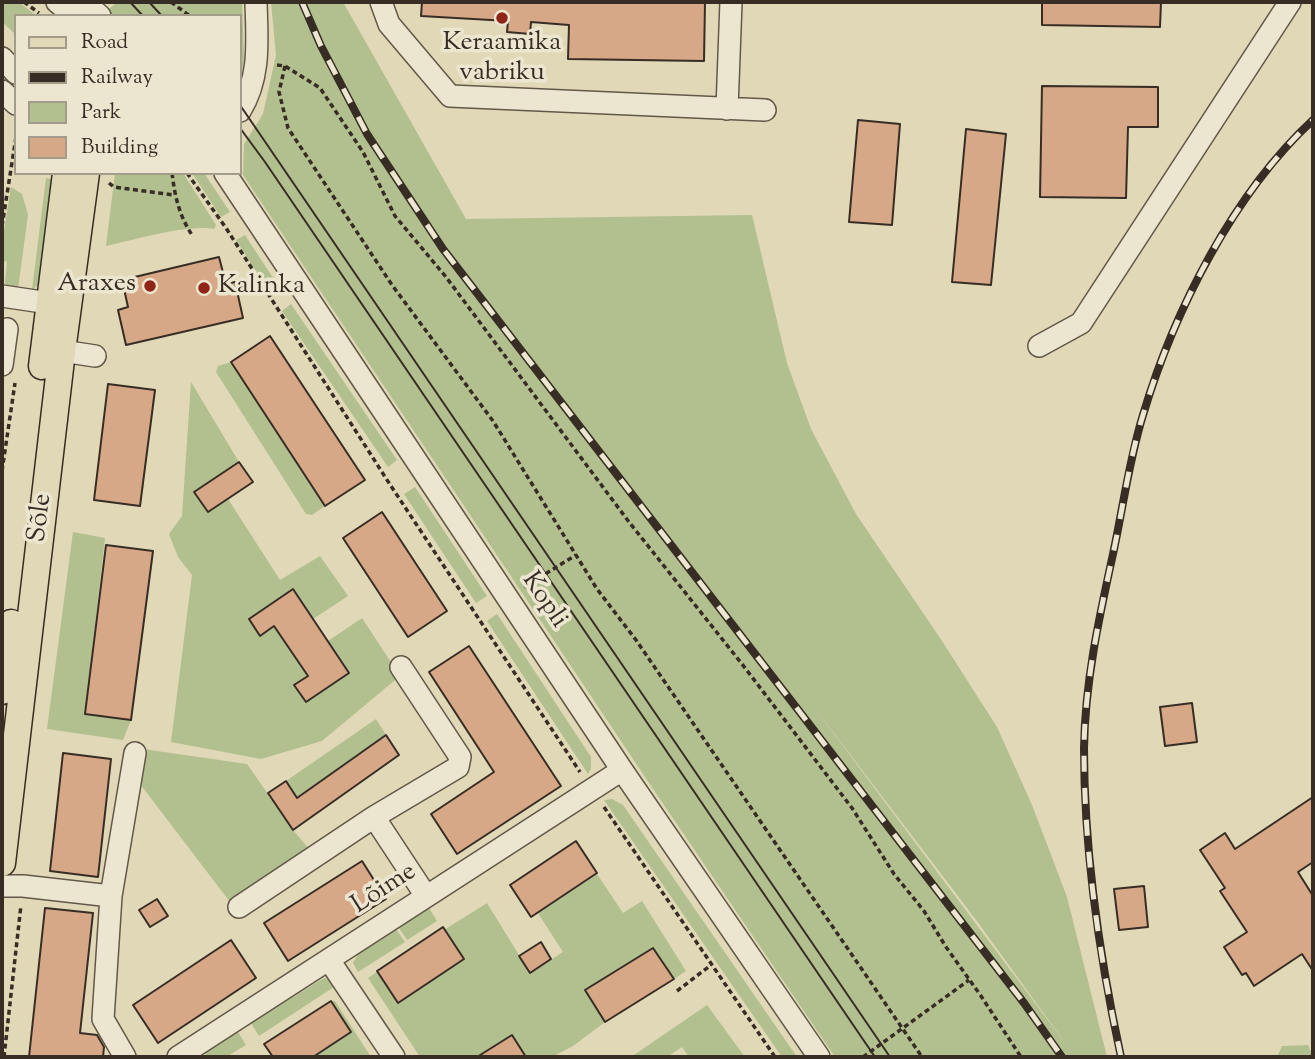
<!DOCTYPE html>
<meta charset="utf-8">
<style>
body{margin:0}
#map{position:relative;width:1315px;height:1059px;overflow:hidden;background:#e1d8b7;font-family:"Sorts Mill Goudy",serif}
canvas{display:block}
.frame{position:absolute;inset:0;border:4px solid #372d24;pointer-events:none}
.legend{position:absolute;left:14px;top:14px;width:228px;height:161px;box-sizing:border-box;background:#ece6d0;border:2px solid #a49c8b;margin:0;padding:9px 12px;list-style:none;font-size:21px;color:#372d24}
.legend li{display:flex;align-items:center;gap:14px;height:35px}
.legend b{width:35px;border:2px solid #a49c8b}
</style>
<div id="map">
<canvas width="1315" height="1059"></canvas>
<div class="frame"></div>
<ul class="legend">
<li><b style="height:9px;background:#e1d8b7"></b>Road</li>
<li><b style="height:9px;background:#372d24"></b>Railway</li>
<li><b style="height:19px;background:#b2bf8f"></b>Park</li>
<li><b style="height:19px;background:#d6a887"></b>Building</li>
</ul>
</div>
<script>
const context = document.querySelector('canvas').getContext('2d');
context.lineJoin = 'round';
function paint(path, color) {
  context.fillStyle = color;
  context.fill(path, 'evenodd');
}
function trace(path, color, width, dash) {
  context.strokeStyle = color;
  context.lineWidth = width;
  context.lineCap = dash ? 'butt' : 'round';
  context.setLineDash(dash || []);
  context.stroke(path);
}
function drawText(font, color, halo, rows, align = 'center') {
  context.font = font + ' "Sorts Mill Goudy",serif';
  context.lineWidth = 7;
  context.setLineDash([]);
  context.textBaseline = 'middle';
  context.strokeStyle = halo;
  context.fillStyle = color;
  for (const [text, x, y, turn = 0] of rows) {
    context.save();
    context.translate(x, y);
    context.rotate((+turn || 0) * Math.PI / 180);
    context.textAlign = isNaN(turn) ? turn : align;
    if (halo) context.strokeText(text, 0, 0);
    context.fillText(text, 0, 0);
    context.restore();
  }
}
paint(new Path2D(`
 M2,2H19L34,14L33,16H16V35L2,22Z
 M117,2H242L244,59L240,82V16H113L107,11Z
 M271,2H343L466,219L752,215L787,363L811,429L856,514L942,641L997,727L1032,805L1067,897L1107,1057H835L649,783L243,175L244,144L263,114L276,55ZM811,703L976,920L1071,1051Z
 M115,173H183L216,225L214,229C188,224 134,240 106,246Z
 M192,173H204L230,212L221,217Z
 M46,178L54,180L39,284L32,290Z
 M11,187L22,194L28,215L18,289L8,287L5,283L7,262L2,260V243Z
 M245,235L281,290L272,296L236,240Z
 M291,304L397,460L388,467L282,311Z
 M231,362L325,506L312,515L306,514L216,372L218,366Z
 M191,382L239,462L194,492L207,512L228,499L280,580L320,556L348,596L313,619L292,589L249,619L260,635L274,626L308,676L295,685L306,702L349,673L328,641L362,618L400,676L322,741L261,759L171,742L192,575L178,557L169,534L182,516Z
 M415,487L487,596L476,603L404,494Z
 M73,532L105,538L85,713L131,720L123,740L47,729Z
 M497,614L591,757V769L588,774L487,621Z
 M376,719L386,735L297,798L286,781Z
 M143,749L247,764L293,830L310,850L230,902L137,780Z
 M612,799L623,805L797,1057H782L604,800Z
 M597,874L623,913L642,901L686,971L674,979L653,948L586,990L605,1022L573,1046L552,1057H526L512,1035L477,1057H420L368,978L377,972L398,1002L463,960L444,930L487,903L530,973L563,952L538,913Z
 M429,908L437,921L407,940L399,928Z
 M396,929L405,942L358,972L353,963L358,954Z
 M324,978L329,979L334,987L259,1036L251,1023Z
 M331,1001H335L371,1057H313L351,1032Z
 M707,1005L745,1057H689L682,1047L667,1057L659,1055L631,1057Z
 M238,1032L246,1045L226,1057H207L205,1053Z
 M1308,1045L1313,1057H1277L1282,1046Z`), '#b2bf8f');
const building = new Path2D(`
 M422,2H705L704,61L568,59L569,25L531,22L530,34L507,32L508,21L421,16Z
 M1042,2H1161L1160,27L1042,25Z
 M1042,86L1158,87V127H1128L1126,198L1040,197Z
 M858,120L900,124L892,225L849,222Z
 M966,129L1006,134L991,285L952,282Z
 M219,257L226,284L235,282L243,318L126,345L118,310L128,307L122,280Z
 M270,336L365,480L325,506L231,362Z
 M108,384L155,390L140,506L94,500Z
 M239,462L253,482L208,512L194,492Z
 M382,512L447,611L408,637L343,538Z
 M106,545L153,551L131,720L85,714Z
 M293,589L349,673L306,702L294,685L308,676L274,626L260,636L249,619Z
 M469,646L561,786L457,854L431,814L494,772L429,672Z
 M1192,703L1197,742L1165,746L1160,707Z
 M386,735L399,755L293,830L268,793L286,781L297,798Z
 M63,753L111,759L98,877L50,871Z
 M1313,797V862L1298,872L1313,896V971L1302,954L1254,986L1246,973L1242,975L1224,947L1247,932L1220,891L1225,888L1200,850L1225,833L1235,849Z
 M576,841L597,873L531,917L510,885Z
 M362,861L386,899L288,961L264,923Z
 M1144,886L1148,927L1119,930L1114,889Z
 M157,899L168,916L150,927L139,910Z
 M45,908L93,913L80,1033L97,1035L104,1047L103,1057H29Z
 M443,927L464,959L398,1003L377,971Z
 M231,940L256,978L158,1043L133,1005Z
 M541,942L551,959L530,973L519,956Z
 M653,948L674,979L605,1022L585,990Z
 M331,1001L351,1032L313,1057H273L264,1044Z
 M512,1035L526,1057H477Z`);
paint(building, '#d6a887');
trace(building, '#372d24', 2);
const minor = new Path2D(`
 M57,2L74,16
 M84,2L100,16
 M381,2L389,24L450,96L765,110
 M2,58L16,73
 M2,91L16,104
 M727,109L731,2
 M240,111C261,77 257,40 256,2
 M225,173L622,770L819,1057
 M2,296L49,303
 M1039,346L1081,323L1290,2
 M49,349L95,356
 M2,365L7,329
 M401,667L460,757L458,767L374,817L426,896
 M2,886H23L111,896L103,1019L125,1057
 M111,896L135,753
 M239,907L374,817
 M329,960L394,1057
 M178,1057L622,770`);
const major = new Path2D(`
 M42,366L66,173
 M2,691L11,623
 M2,863L62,351L86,173`);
trace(minor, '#625849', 24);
trace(major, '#372d24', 29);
trace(new Path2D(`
 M24,2L39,13
 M171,2L190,16
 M277,65L285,66L320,88L363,152L395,216L446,277L629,522L742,664L852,808L894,874L924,911L946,947L981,996L1021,1057
 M285,66L279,92L288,128L392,285L493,421L597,589L636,640L922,1057
 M172,173C175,197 179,215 192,235
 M187,173L226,228L389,483L580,772
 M109,183L114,187L174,195
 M2,226L16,137
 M2,471L15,383
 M524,587L576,555
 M604,807L775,1057
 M677,991L711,965
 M4,1057L21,905
 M863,1057L969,980`), '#372d24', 3.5, [5, 3.5]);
trace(minor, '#ece6d0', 21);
trace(major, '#e1d8b7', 26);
trace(new Path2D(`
 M130,2L143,16
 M149,2L162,16
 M240,105L890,1057
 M240,128L265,162L875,1057`), '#372d24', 2);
const rail = new Path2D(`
 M302,2L321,46L367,134L443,249L1024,1003L1062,1057
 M1121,1057C1099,955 1084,852 1084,748C1085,682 1099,618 1113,554C1123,508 1129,460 1143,415C1174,311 1233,194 1313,120`);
trace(rail, '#372d24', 8);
trace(rail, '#ece6d0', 5, [16]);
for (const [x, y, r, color] of [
 [502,18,7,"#8f2418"],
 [150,286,7,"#8f2418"],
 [204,288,7,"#8f2418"]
]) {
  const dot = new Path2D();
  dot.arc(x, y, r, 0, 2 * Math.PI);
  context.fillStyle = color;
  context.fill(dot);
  trace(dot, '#ece6d0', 2.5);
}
drawText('26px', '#372d24', '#ece6d0', [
 ["Keraamika",502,45],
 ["vabriku",502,75],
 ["Araxes",136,286,"right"],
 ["Kalinka",218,288,"left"]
]);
drawText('26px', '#372d24', '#ece6d0', [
 ["Sõle",42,518,-83],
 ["Kopli",543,601,56],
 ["Lõime",385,890,-33]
]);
</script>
